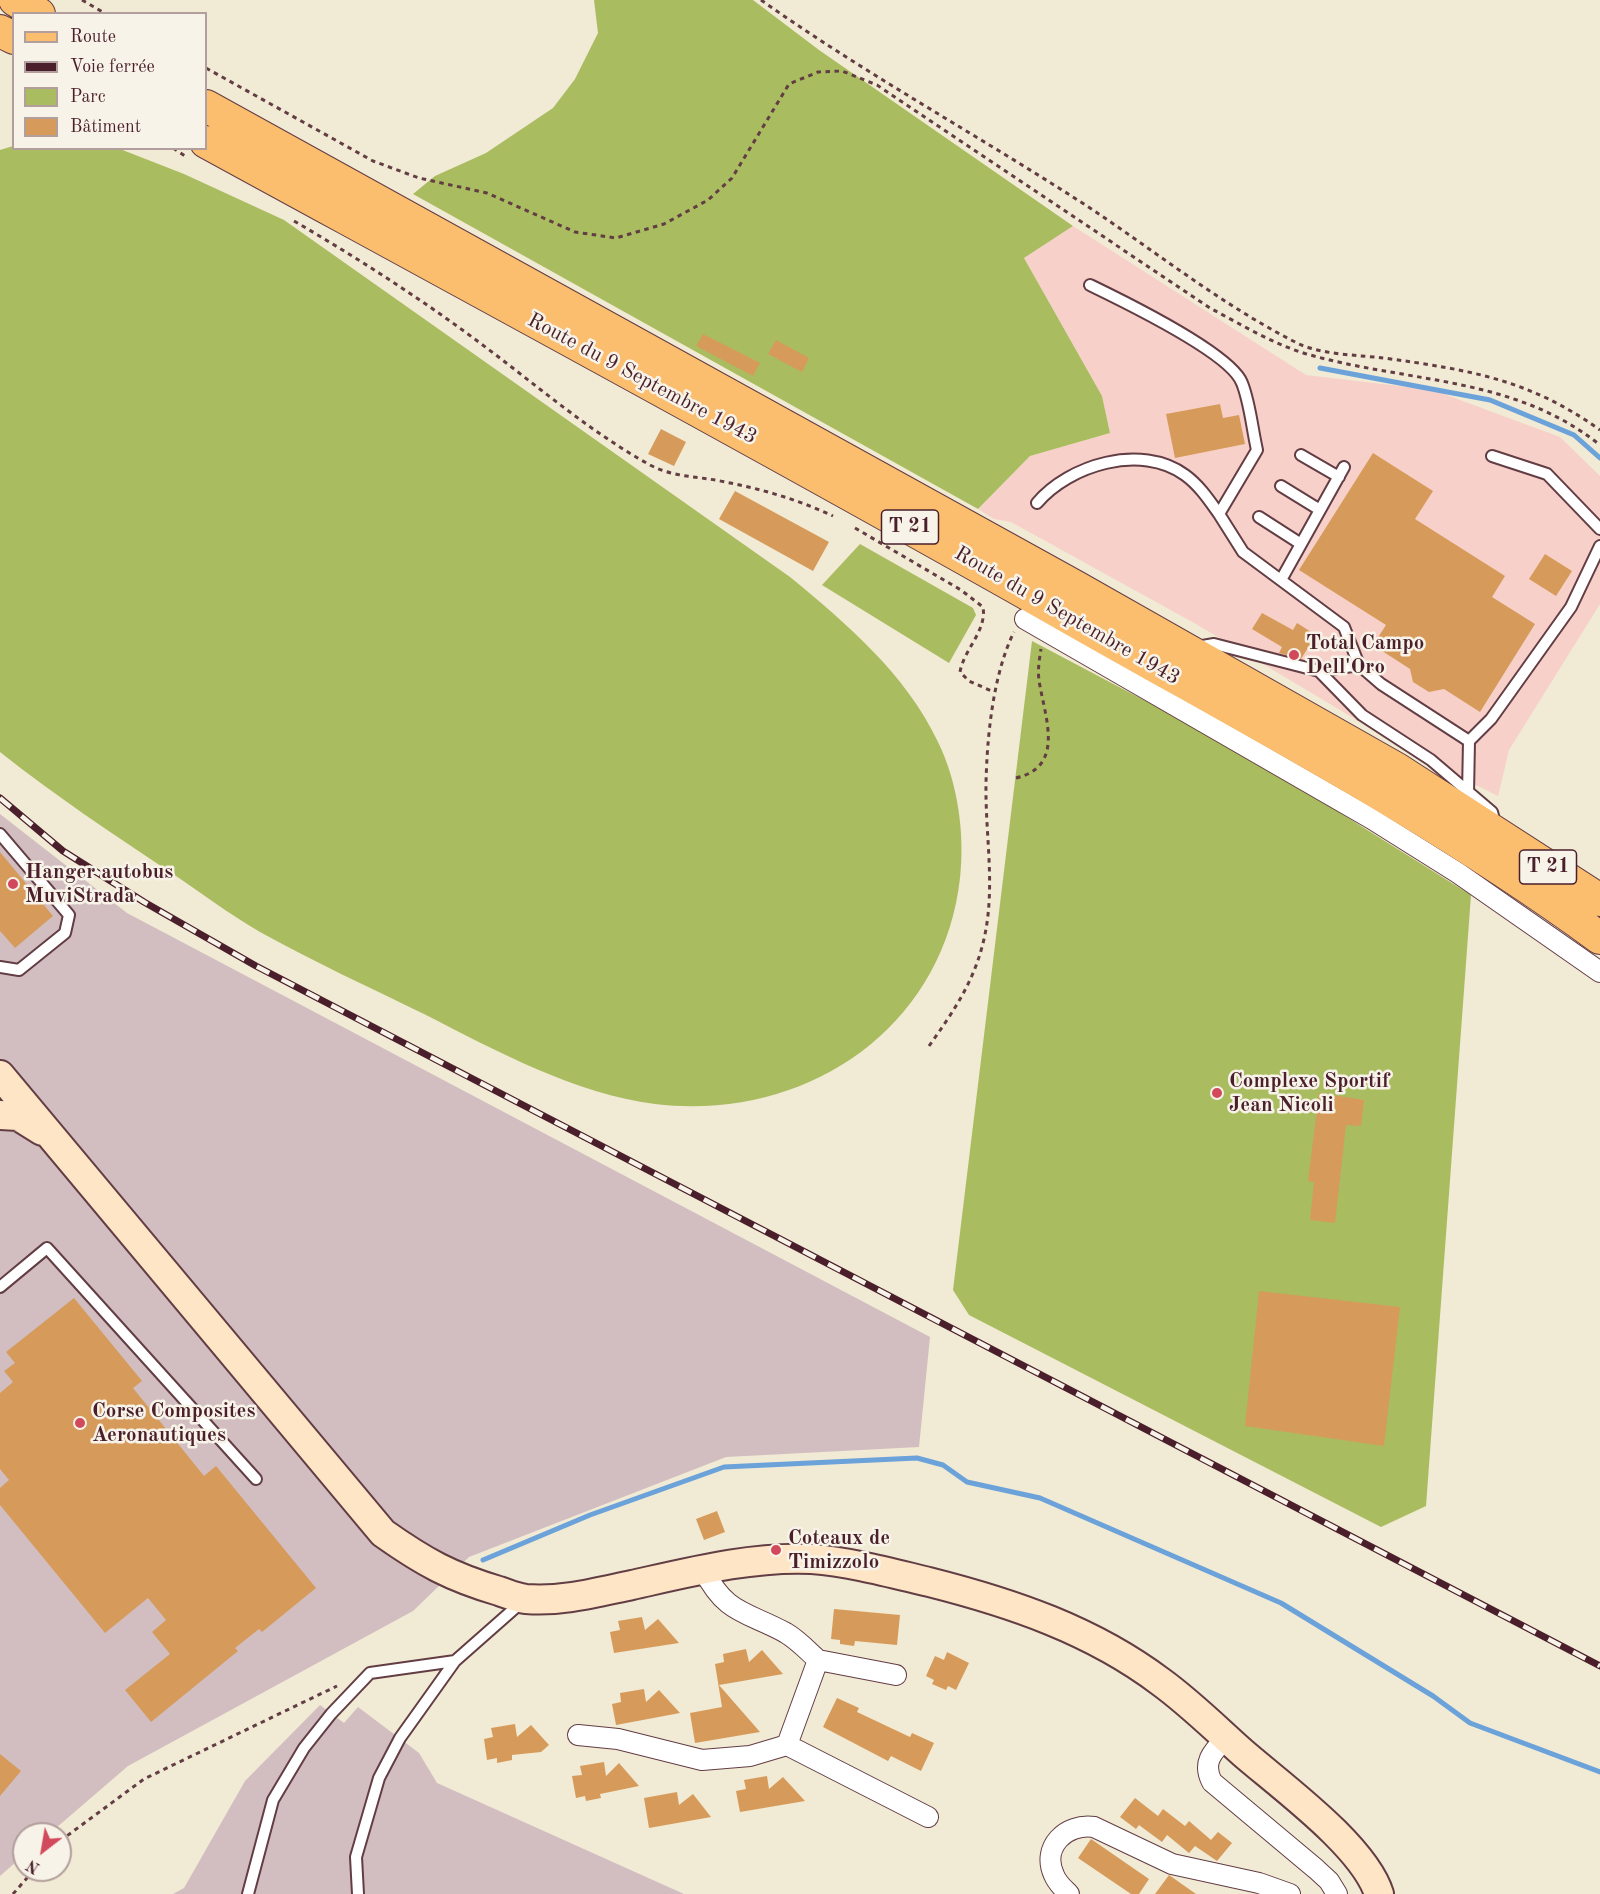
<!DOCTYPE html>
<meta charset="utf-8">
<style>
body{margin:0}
#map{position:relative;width:1600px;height:1894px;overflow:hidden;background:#f1ead4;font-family:"Old Standard TT",serif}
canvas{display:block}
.legend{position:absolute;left:12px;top:12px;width:195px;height:138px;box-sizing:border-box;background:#f7f3e8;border:2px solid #b29e9c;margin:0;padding:8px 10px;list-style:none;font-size:18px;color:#4a1f2b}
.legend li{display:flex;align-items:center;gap:12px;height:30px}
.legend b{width:30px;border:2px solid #b29e9c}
.north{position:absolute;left:12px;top:1822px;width:60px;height:60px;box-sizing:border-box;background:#f7f3e8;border:2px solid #b29e9c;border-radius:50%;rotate:211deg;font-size:16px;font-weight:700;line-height:24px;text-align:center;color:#4a1f2b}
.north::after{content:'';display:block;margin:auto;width:21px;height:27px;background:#d1495b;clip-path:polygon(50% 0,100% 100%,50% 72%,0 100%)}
</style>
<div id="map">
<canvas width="1600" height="1894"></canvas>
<ul class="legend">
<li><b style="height:8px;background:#fbbd6e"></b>Route</li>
<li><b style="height:8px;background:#4a1f2b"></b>Voie ferrée</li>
<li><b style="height:16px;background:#aabc60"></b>Parc</li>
<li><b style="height:16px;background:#d69b5a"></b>Bâtiment</li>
</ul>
<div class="north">N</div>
</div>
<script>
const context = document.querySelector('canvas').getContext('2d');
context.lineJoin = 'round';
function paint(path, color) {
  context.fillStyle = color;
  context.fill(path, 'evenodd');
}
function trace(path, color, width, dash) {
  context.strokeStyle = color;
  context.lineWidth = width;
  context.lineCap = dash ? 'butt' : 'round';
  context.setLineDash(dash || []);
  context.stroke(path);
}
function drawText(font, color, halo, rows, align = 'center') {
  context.font = font + ' "Old Standard TT",serif';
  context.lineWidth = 5;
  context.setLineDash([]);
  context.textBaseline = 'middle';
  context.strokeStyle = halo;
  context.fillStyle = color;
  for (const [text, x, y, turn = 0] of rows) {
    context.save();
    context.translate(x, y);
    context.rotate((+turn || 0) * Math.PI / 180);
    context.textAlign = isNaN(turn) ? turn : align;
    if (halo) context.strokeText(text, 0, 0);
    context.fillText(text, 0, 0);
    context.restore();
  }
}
paint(new Path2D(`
 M1073,226L1306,375L1433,390L1560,437L1600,476V604L1509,750L1498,796L1412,753L1196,624L1011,522L994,519L978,509L1030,456L1110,433L1102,396L1024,258Z`), '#f7d0c9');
paint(new Path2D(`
 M0,814L127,913L930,1337L919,1447L726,1457L469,1557L413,1611L128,1766L49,1834H24V1855L0,1876Z
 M320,1705L344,1723L358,1707L419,1753L437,1783L684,1894H173L184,1888L245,1781Z`), '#d2bec1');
paint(new Path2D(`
 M594,0H753L819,50L1073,226L1024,258L1102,396L1110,433L1030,456L978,509L413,194L435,176L486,153L553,108L575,79L598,33Z
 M13,146L14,148L120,149L184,174L284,220L790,577C847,624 906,674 938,742C958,783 965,834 960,878C943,1031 803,1122 655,1104C576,1094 496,1051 426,1015C371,988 314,962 260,932C229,914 200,892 170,872C113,834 54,795 0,752V150Z
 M860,544L973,608L976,615L949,663L822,585Z
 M1032,641L1246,754L1471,895L1426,1506L1381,1527L969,1315L953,1290Z`), '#aabc60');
trace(new Path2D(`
 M1320,368L1490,400L1574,435L1600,458
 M483,1560L590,1515L724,1467L917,1458L943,1465L967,1482L1040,1498L1281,1603L1433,1696L1470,1723L1600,1772`), '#6ba2d9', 5);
paint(new Path2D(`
 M703,334L760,363L753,376L696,346Z
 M776,340L809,358L802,372L768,354Z
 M1220,404L1223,418L1239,415L1245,444L1175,458L1166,414Z
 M661,429L686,442L674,466L648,454Z
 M1373,453L1433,491L1415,519L1505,576L1492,597L1535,624L1480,712L1444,689L1429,692L1413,682L1410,669L1373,645L1386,625L1299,570Z
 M735,491L829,542L813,571L719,519Z
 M1545,554L1572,571L1556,596L1529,579Z
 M1262,613L1293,630L1297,623L1316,635L1301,659L1279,653L1282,647L1252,629Z
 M0,852L53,916L15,948L0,931Z
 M1319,1093L1364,1100L1361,1126L1346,1125L1335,1223L1310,1220L1314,1182L1308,1181Z
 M1259,1291L1400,1307L1384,1446L1245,1426Z
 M74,1298L142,1381L133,1388L204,1476L216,1466L316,1588L262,1632L259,1629L235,1648L238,1651L151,1722L125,1690L170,1654L152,1632L166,1620L148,1598L105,1633L0,1505V1488L9,1480L0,1469V1393L13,1382L4,1371L15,1363L6,1352Z
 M717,1511L725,1532L704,1540L696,1519Z
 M834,1609L900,1615L897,1645L855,1641L854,1646L840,1644V1640L831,1639Z
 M642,1617L645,1630L658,1619L679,1643L614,1653L610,1632L620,1630L618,1621Z
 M746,1649L749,1662L762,1650L783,1674L719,1685L760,1732L695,1743L690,1713L722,1707L715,1664L724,1662L723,1654Z
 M947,1652L969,1663L956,1690L948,1686L946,1690L932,1684L934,1680L926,1676L935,1656L944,1660Z
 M644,1689L646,1702L659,1690L680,1713L616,1725L612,1704L621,1702L620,1693Z
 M837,1698L859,1708L857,1712L910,1737L912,1733L934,1743L921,1771L891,1756L888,1761L823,1727Z
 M515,1724L517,1737L531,1725L549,1745L541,1752L512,1755V1760L497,1763V1758L487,1760L484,1739L493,1737L491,1728Z
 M0,1754L21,1771L0,1796Z
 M604,1762L606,1776L619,1763L639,1786L600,1794L601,1798L586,1801L585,1796L576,1798L572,1776L582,1775L580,1766Z
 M767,1776L769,1789L783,1777L805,1801L740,1812L736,1791L746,1789L744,1780Z
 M677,1792L679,1805L693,1794L711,1817L649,1828L644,1798Z
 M1135,1798L1158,1816L1163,1809L1185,1826L1189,1821L1211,1840L1218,1832L1232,1843L1217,1861L1195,1846L1189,1853L1167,1835L1162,1842L1139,1825L1136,1829L1120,1817Z
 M1091,1839L1149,1879L1139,1894H1131L1078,1858Z
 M1169,1875L1196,1894H1155Z`), '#d69b5a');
const service = new Path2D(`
 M1090,285C1121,300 1231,353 1242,383C1250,403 1252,428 1257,450L1219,514L1243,552L1344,627L1359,665
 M1301,455L1339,477
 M1492,456L1547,474L1600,529
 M1281,486L1320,510
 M1037,503C1069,465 1141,443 1185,475C1199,485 1209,500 1219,514
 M1259,517L1301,544
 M1281,580L1344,467
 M1197,647L1214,644L1319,671L1362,715L1431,760L1492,812L1495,824
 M1319,671L1359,665L1381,684L1469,741L1468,794
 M1469,741L1491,719L1571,607L1600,546
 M0,834L69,915L65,933L19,970L0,967
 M0,1287L47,1248L256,1479
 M248,1894L273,1800L304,1748L331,1714L370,1673L455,1661L523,1601
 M358,1894L356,1857L379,1778L400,1738L455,1661`);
const minor = new Path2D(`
 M1025,619L1372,819L1458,873L1600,972
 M818,1660L896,1675
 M578,1735L618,1739L702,1760L750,1756L787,1745L818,1660C808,1651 798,1640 786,1633C746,1611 726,1615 703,1569
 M1226,1738C1212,1752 1202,1763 1212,1782L1316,1869L1329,1881L1337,1894
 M787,1745L928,1817
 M1069,1894C1063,1888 1057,1883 1054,1875C1041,1847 1066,1823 1094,1827L1172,1864L1259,1883L1290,1894`);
const secondary = new Path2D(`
 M0,1075L383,1533C424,1562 451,1577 499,1591C508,1594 517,1598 526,1599C562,1602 598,1592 632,1585C690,1572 752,1556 812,1559C851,1562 891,1573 929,1582C1012,1603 1092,1630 1161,1682C1190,1703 1216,1729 1243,1753C1281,1786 1364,1846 1379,1894
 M0,1115L18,1116L42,1131`);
const primary = new Path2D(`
 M15,0L39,14
 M0,31L14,38
 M206,106L1076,587L1397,769L1600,900
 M206,142C501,303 797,463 1089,629C1262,727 1439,820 1600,938`);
trace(service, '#633d44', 14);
trace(minor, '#633d44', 22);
trace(secondary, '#633d44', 32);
trace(primary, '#633d44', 34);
trace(new Path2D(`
 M82,0L106,14
 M761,0C867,75 981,137 1090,208C1159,254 1225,307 1299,344C1324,355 1358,355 1384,358C1469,370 1529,379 1600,430
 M206,68L373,161L419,178L487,193L575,232L616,238L664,224L708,200L732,178L789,84L818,72L842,71L877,85L1210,308C1242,325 1278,347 1314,356C1413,383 1515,377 1600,445
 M173,148L185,156
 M294,221C361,260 426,302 488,349C541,389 592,433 650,465C675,478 699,476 725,482C762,489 799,500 833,516
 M855,528L961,590L983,607C987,631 964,649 960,672L969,681L994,692
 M1016,778C1064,767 1046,720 1040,686C1037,673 1039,661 1041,649
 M929,1046C951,1015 972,985 982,947C997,892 985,838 986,783C987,737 993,674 1014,632
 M60,1841L144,1779L337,1686
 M13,1894L34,1870`), '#633d44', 3, [4.5, 4.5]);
trace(service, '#fff', 10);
trace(minor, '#fff', 20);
trace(secondary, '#fde5c5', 28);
trace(primary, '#fbbd6e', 32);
const rail = new Path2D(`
 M0,798L63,851L144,902L256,966L1600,1666`);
trace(rail, '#4a1f2b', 7);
trace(rail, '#f7f3e8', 4.5, [14]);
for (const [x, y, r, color] of [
 [1294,655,6,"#d1495b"],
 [13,884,6,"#d1495b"],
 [1217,1093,6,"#d1495b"],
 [80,1423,6,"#d1495b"],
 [776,1550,6,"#d1495b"]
]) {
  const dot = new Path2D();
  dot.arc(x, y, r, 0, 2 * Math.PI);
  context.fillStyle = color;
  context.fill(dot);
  trace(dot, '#f7f3e8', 2);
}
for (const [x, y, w] of [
 [910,527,57],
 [1548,867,57]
]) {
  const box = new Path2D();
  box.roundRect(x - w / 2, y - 17, w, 34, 4.5);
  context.fillStyle = '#f7f3e8';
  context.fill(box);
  trace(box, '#4a1f2b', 1.5);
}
drawText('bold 20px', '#4a1f2b', null, [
 ["T 21",910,527],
 ["T 21",1548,867]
]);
drawText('21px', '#4a1f2b', '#f7f3e8', [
 ["Route du 9 Septembre 1943",642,379,28],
 ["Route du 9 Septembre 1943",1067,616,30]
]);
drawText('bold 21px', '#4a1f2b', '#f7f3e8', [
 ["Total Campo",1306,643],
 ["Dell'Oro",1306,667],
 ["Hanger autobus",25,872],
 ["MuviStrada",25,896],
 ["Complexe Sportif",1229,1081],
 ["Jean Nicoli",1229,1105],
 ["Corse Composites",92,1411],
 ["Aeronautiques",92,1435],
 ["Coteaux de",788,1538],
 ["Timizzolo",788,1562]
], 'left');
</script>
